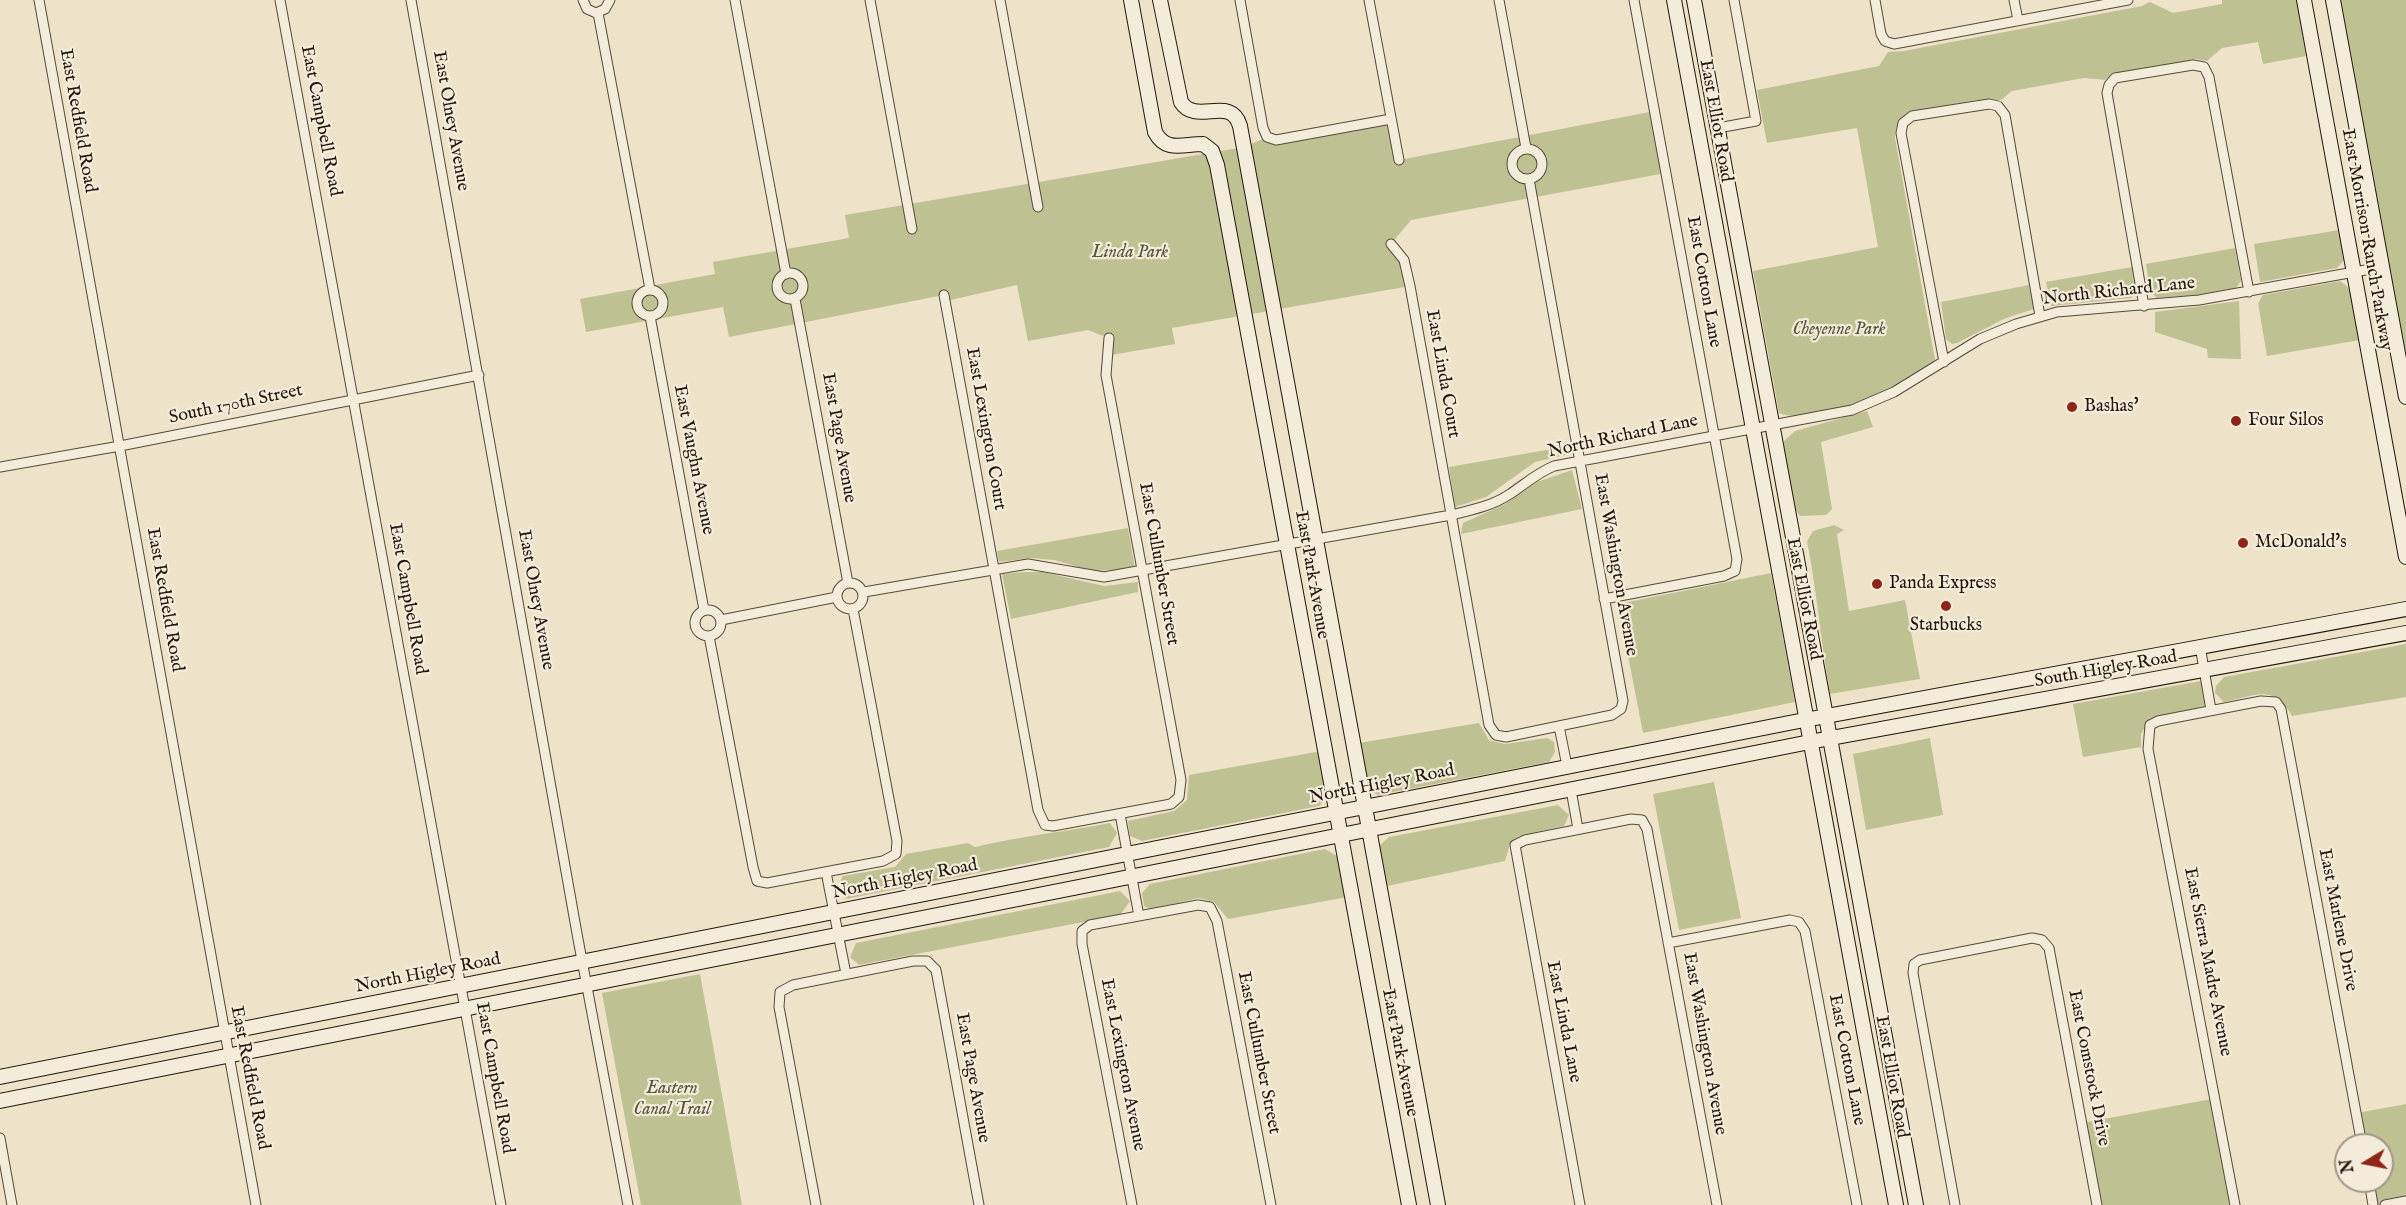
<!DOCTYPE html>
<style>
body{margin:0}
#map{position:relative;width:2406px;height:1205px;overflow:hidden;background:#eee2c8;font-family:"IM FELL English",serif}
canvas{display:block}
.north{position:absolute;left:2334px;top:1133px;width:60px;height:60px;box-sizing:border-box;background:#f4ecdb;border:2px solid #a09789;border-radius:50%;rotate:260deg;font-size:16px;font-weight:700;line-height:24px;text-align:center;color:#21170d}
.north::after{content:'';display:block;margin:auto;width:21px;height:27px;background:#8f2418;clip-path:polygon(50% 0,100% 100%,50% 72%,0 100%)}
</style>
<div id="map">
<canvas width="2406" height="1205"></canvas>
<div class="north">N</div>
</div>
<script>
const context = document.querySelector('canvas').getContext('2d');
context.lineJoin = 'round';
function paint(path, color) {
  context.fillStyle = color;
  context.fill(path, 'evenodd');
}
function trace(path, color, width, dash) {
  context.strokeStyle = color;
  context.lineWidth = width;
  context.lineCap = dash ? 'butt' : 'round';
  context.setLineDash(dash || []);
  context.stroke(path);
}
function drawText(font, color, halo, rows, align = 'center') {
  context.font = font + ' "IM FELL English",serif';
  context.lineWidth = 4.5;
  context.setLineDash([]);
  context.textBaseline = 'middle';
  context.strokeStyle = halo;
  context.fillStyle = color;
  for (const [text, x, y, turn = 0] of rows) {
    context.save();
    context.translate(x, y);
    context.rotate((+turn || 0) * Math.PI / 180);
    context.textAlign = isNaN(turn) ? turn : align;
    if (halo) context.strokeText(text, 0, 0);
    context.fillText(text, 0, 0);
    context.restore();
  }
}
paint(new Path2D(`
 M2222,0H2297L2306,56L2263,64L2258,42L2222,48L2207,61L2196,59L2115,74L2105,80L2084,78L2012,91L2001,100H1977L1911,112C1899,119 1896,124 1895,138L1935,360C1908,385 1814,428 1779,413L1753,271L1878,247L1857,128L1767,143L1757,90L1879,66L1888,52L1904,51L2142,6L2150,2L2173,13L2222,4Z
 M2336,0H2406V380Z
 M1655,111L1666,173L1411,220L1391,244L1404,260L1410,286L1172,328L1175,344L1106,356L1108,338L1088,330L1028,341L1017,285L946,301L944,295L729,337L723,307L586,332L580,299L715,274L713,262L849,238L845,215L1244,147L1267,137L1391,119L1399,160Z
 M2339,230L2346,258L2337,268L2260,282L2254,244Z
 M2235,248L2241,281L2236,288L2196,295L2157,298L2150,292L2146,264Z
 M2132,267L2138,291L2131,298L2051,306L2046,282Z
 M2340,281L2352,290L2360,340L2267,356L2258,303L2263,295Z
 M2029,285L2034,309L2006,318L1957,343L1952,344L1946,339L1941,302Z
 M2239,301L2241,359L2208,358L2207,349L2155,332V312Z
 M1867,411L1873,427L1821,442L1832,509L1826,515L1800,516L1795,509L1783,442L1795,431Z
 M1569,446L1570,454L1535,462L1486,497L1455,507L1449,467Z
 M1572,470L1582,509L1461,534L1463,523L1505,504L1537,482Z
 M1834,525L1844,530L1837,534L1849,611L1905,600L1920,679L1830,694C1821,643 1817,592 1807,541L1813,531Z
 M1128,528L1135,569L1093,571L1054,560L1031,558L999,562L997,551Z
 M1023,572H1043L1104,586L1138,582V592L1011,619L1002,574Z
 M1771,573L1795,702L1643,733L1618,604Z
 M2406,644V697L2292,716C2273,683 2256,696 2224,702L2215,693L2216,686L2224,677Z
 M2201,681L2205,706L2150,718L2141,734V747L2083,757L2073,704Z
 M1479,723L1489,740L1505,744L1547,738L1554,742L1555,752L1549,762L1378,795L1365,787L1359,743Z
 M1930,738L1943,815L1866,830L1853,754Z
 M1321,751L1329,796L1319,806L1142,841L1130,836L1128,821L1174,811L1187,800L1189,775Z
 M1714,782L1741,918L1679,930L1653,794Z
 M1558,805L1569,815L1564,826L1519,836L1511,841L1505,861L1387,886L1379,846L1389,837Z
 M1110,823L1117,833L1109,847L846,899L836,889L843,876L895,867L906,854L968,843L975,847C1020,836 1064,832 1110,823Z
 M1325,849L1340,858L1347,897L1228,919L1214,902L1199,898L1151,909L1144,906L1142,893L1150,884Z
 M1120,891L1130,901L1120,915L859,965L850,957L856,943Z
 M700,974L742,1205H641L602,993Z
 M2217,1098L2235,1205H2097L2082,1123Z
 M2406,1104V1205H2373L2369,1181H2382V1145H2362L2357,1113Z`), '#bec293');
const street = new Path2D(`
 M39,0L256,1205
 M280,0L501,1205
 M411,0L578,939L628,1205
 M583,0L587,9L596,13L605,9L610,0
 M735,0L786,274
 M870,0L912,229
 M1000,0L1038,207
 M1240,0L1263,128L1267,137L1276,140L1391,119
 M1369,0L1399,160
 M1499,0L1526,148
 M1875,0L1881,34L1885,41L1894,44L2128,0
 M2014,0L2018,20
 M598,13L650,289
 M1718,128L1756,121L1734,0
 M1512 164a15 15 0 1 1 30 0a15 15 0 1 1-30 0Z
 M1391,244L1404,260L1410,286L1489,725L1496,735L1506,737L1612,715L1621,709L1623,701L1529,179
 M777 286a13 13 0 1 1 26 0a13 13 0 1 1-26 0Z
 M637 303a13 13 0 1 1 26 0a13 13 0 1 1-26 0Z
 M944,295L1038,810L1045,825L1053,826L1171,804L1179,797L1181,780L1106,375L1109,338
 M795,299L848,583
 M2144,306L2107,93L2109,85L2115,78L2193,65L2204,67L2209,77L2249,292
 M650,316L704,610
 M1944,362L1901,133L1903,123L1912,116L1989,104L1998,106L2005,115L2040,316
 M0,467L120,446L479,375
 M837 596a13 13 0 1 1 26 0a13 13 0 1 1-26 0Z
 M864,592L1028,564L1104,577L1451,515C1472,510 1492,506 1510,494C1525,484 1537,473 1554,466L1852,410L1894,392L1980,339L2016,324L2057,312L2199,300L2382,267
 M1604,599L1724,576L1735,571L1737,559L1634,0
 M695 623a13 13 0 1 1 26 0a13 13 0 1 1-26 0Z
 M721,620L837,597
 M709,636L753,867L757,881L767,883L883,861L896,854L897,841L853,609
 M2200,646L2211,710
 M1559,726L1567,766
 M1571,790L1578,829
 M1120,814L1139,916
 M826,872L846,974
 M1668,943L1790,920L1799,922L1805,931L1857,1205
 M0,1138L12,1205
 M2369,1181L2373,1205
 M816,1205L779,1007L780,992L793,985L913,961H927L936,970L979,1205
 M1132,1205L1082,944V931L1090,925L1198,905L1210,907L1217,921L1271,1205
 M1580,1205L1515,845L1525,840L1631,819L1642,820L1647,829L1717,1205
 M1955,1205L1913,973L1914,964L1920,960L2032,938L2042,940L2049,948L2097,1205
 M2235,1205L2148,749L2150,725L2158,721L2261,701L2276,702L2281,709L2362,1145
 M2385,1205L2406,1201`);
const secondary = new Path2D(`
 M1131,0L1155,132C1166,153 1183,144 1203,144L1212,151L1217,165L1409,1205
 M1160,0L1181,102C1196,126 1231,94 1240,126L1438,1205
 M1674,0L1896,1205
 M1694,0L1916,1205
 M2304,0L2406,557
 M2333,0L2406,397
 M0,1077L1794,722L2406,609
 M0,1101L1820,740L2406,633`);
trace(street, '#544a3c', 11);
trace(secondary, '#21170d', 16);
trace(street, '#f4ecdb', 9);
trace(secondary, '#f4ecdb', 14);
for (const [x, y, r, color] of [
 [2072,407,6,"#8f2418"],
 [2236,421,6,"#8f2418"],
 [2243,543,6,"#8f2418"],
 [1877,584,6,"#8f2418"],
 [1946,606,6,"#8f2418"]
]) {
  const dot = new Path2D();
  dot.arc(x, y, r, 0, 2 * Math.PI);
  context.fillStyle = color;
  context.fill(dot);
  trace(dot, '#f4ecdb', 2);
}
drawText('18px', '#21170d', '#f4ecdb', [
 ["East Redfield Road",77,121,80],
 ["East Campbell Road",320,121,79],
 ["East Olney Avenue",450,121,80],
 ["East Elliot Road",1715,121,80],
 ["East Morrison Ranch Parkway",2366,240,80],
 ["East Cotton Lane",1703,282,80],
 ["North Richard Lane",2119,292,-6],
 ["East Linda Court",1442,374,80],
 ["South 170th Street",236,405,-12],
 ["East Lexington Court",985,429,80],
 ["North Richard Lane",1623,437,-12],
 ["East Page Avenue",838,438,80],
 ["East Vaughn Avenue",693,460,79],
 ["East Cullumber Street",1158,564,80],
 ["East Washington Avenue",1615,565,80],
 ["East Park Avenue",1311,575,80],
 ["East Campbell Road",407,599,80],
 ["East Elliot Road",1803,599,79],
 ["East Redfield Road",164,600,80],
 ["East Olney Avenue",535,600,80],
 ["South Higley Road",2106,670,-10],
 ["North Higley Road",1382,785,-11],
 ["North Higley Road",905,880,-11],
 ["East Marlene Drive",2337,920,79],
 ["East Sierra Madre Avenue",2207,962,79],
 ["North Higley Road",428,974,-11],
 ["East Linda Lane",1563,1022,79],
 ["East Washington Avenue",1704,1044,80],
 ["East Cullumber Street",1258,1053,79],
 ["East Park Avenue",1399,1053,79],
 ["East Cotton Lane",1846,1060,79],
 ["East Lexington Avenue",1122,1065,79],
 ["East Comstock Drive",2088,1068,79],
 ["East Elliot Road",1891,1077,80],
 ["East Redfield Road",249,1078,79],
 ["East Campbell Road",494,1078,80],
 ["East Page Avenue",972,1078,80]
]);
drawText('italic 18px', '#58533c', '#f4ecdb', [
 ["Linda Park",1130,253],
 ["Cheyenne Park",1839,330],
 ["Eastern",672,1089],
 ["Canal Trail",672,1110]
]);
drawText('18px', '#21170d', '#f4ecdb', [
 ["Bashas'",2084,407],
 ["Four Silos",2248,421],
 ["McDonald's",2255,543],
 ["Panda Express",1889,584],
 ["Starbucks",1946,626,"center"]
], 'left');
</script>
